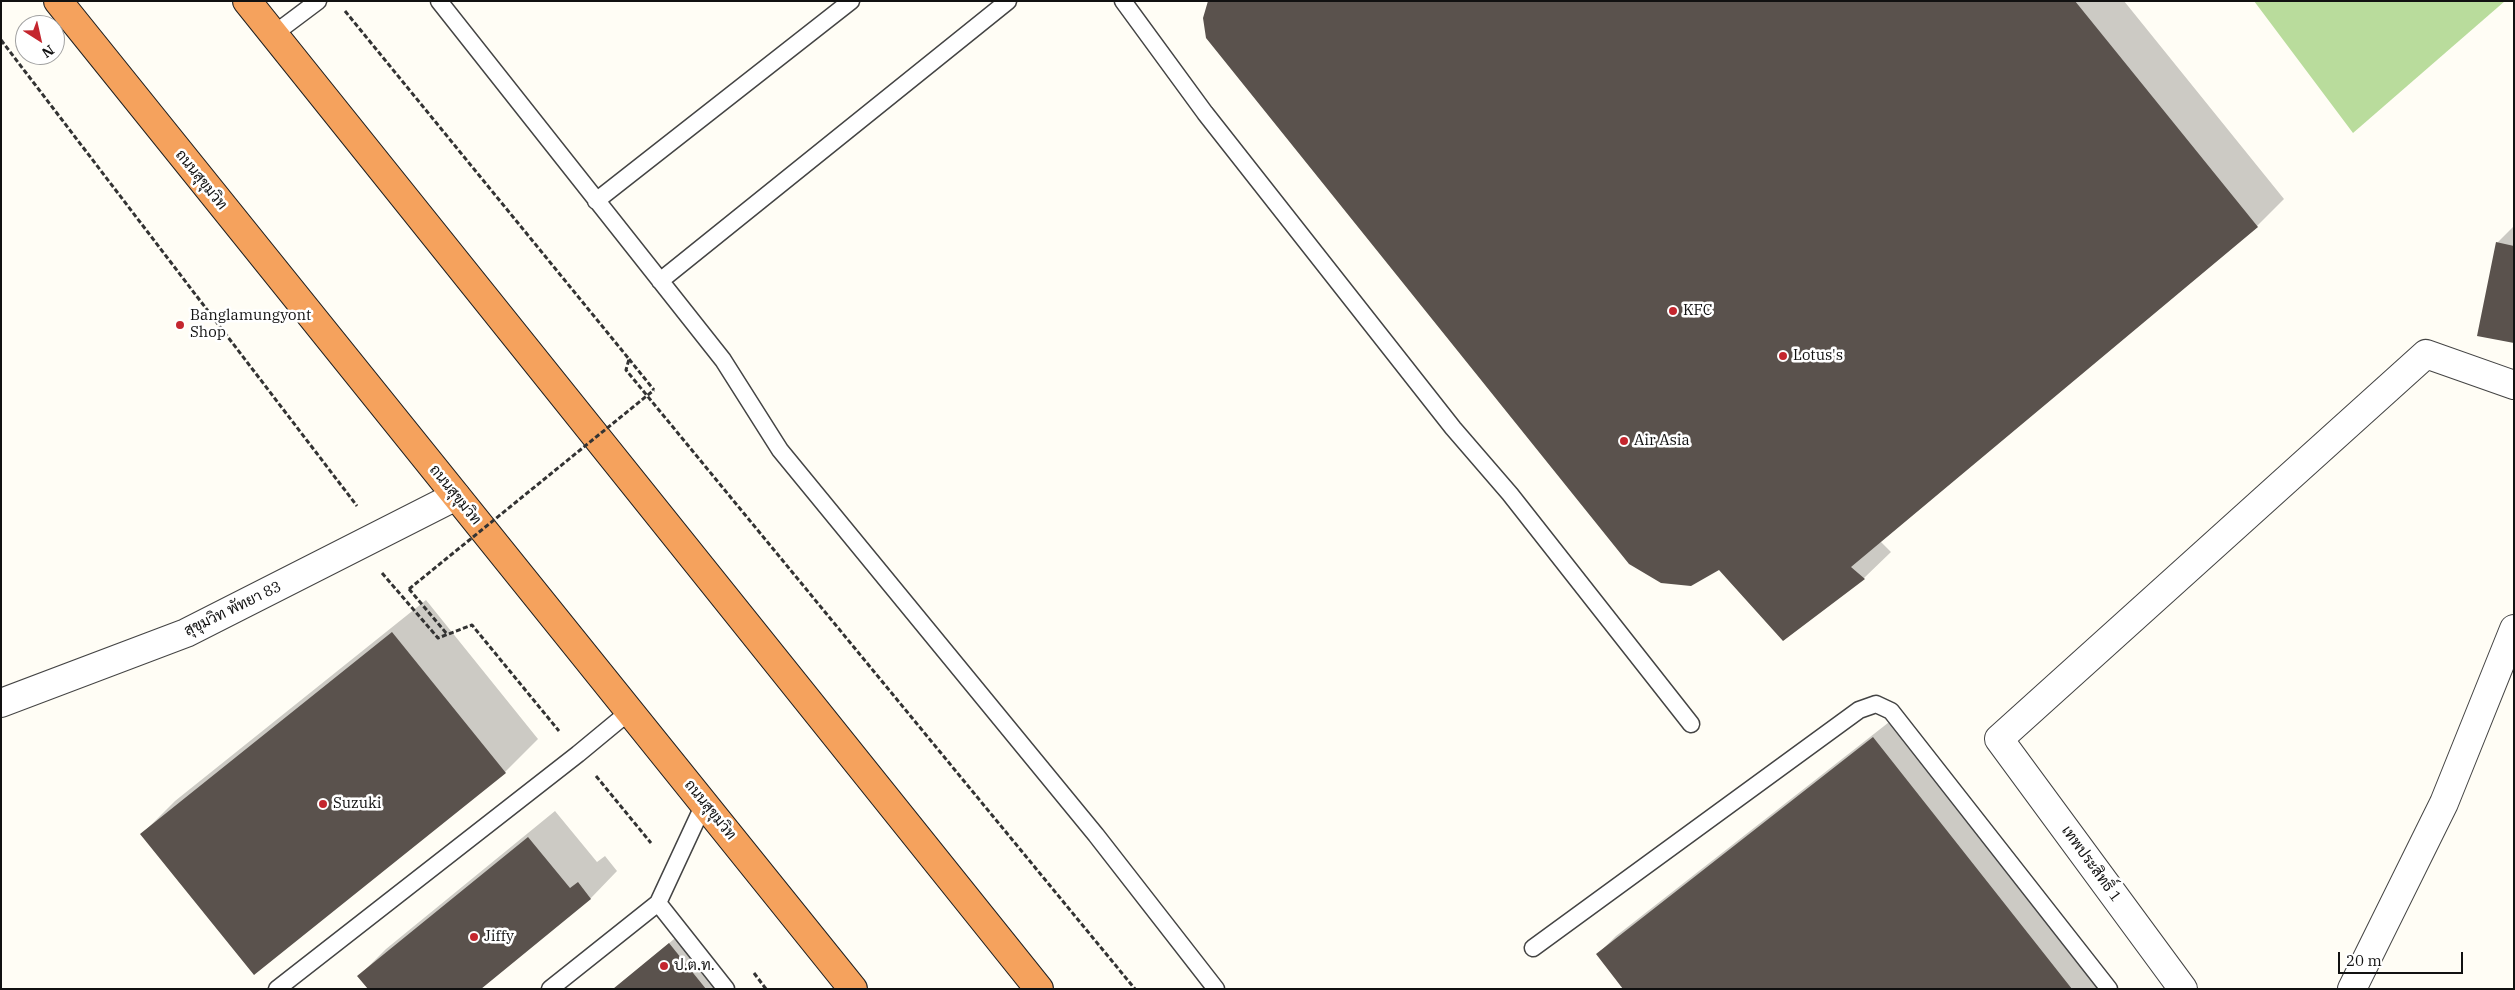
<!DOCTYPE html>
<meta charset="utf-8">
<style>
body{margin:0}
#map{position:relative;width:2515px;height:990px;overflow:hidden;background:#fffdf5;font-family:"IBM Plex Serif",serif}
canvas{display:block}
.frame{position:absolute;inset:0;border:2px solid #111;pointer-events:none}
.north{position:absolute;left:15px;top:15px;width:50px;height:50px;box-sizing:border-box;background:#fff;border:1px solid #a0a0a0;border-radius:50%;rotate:145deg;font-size:14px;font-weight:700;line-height:20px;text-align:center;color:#111}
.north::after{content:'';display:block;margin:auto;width:18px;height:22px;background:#c4262e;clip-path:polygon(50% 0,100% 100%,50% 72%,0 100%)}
.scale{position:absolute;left:2338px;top:952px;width:125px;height:22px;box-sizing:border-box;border:2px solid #111;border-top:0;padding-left:6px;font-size:15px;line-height:18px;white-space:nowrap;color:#111;-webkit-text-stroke:4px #fff;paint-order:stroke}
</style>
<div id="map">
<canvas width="2515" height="990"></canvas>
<div class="frame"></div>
<div class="north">N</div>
<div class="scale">20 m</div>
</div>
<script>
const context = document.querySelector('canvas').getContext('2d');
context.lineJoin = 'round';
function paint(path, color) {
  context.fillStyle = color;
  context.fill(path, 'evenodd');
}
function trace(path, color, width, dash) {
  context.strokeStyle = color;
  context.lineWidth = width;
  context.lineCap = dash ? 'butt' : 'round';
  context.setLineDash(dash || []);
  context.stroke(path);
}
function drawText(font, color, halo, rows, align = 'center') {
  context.font = font + ' "IBM Plex Serif",Sarabun,serif';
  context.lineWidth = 5;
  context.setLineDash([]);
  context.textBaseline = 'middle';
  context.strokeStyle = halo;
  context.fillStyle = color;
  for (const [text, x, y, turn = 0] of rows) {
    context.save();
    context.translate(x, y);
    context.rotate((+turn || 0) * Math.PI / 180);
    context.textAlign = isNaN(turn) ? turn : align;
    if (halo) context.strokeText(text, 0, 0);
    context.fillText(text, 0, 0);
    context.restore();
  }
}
paint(new Path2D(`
 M2254,1H2505L2353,133Z`), '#b9dc9c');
paint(new Path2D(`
 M1209,1H2124L2284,199L2257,226L1880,541L1891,552L1864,578L1784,640Z
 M2514,226V342L2497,243Z
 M426,600L538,739L505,772L142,834L175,801Z
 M1893,719L2106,989H1624L1598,954L1616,936Z
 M555,811L597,862L605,856L617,871L591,898L479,989L359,976L386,949Z
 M679,935L723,989H613Z`), '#0003');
paint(new Path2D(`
 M1208,1H2075L2258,227L1851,567L1865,579L1783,641L1719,570L1691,586L1661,583L1629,564L1206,38L1203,18Z
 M2496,242L2514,246V343L2477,336Z
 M392,632L506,773L254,975L140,834Z
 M1873,737L2072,989H1623L1596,954Z
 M528,837L570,888L578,882L591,899L481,989H368L357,976Z
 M669,943L706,989H613Z`), '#5a524d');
const lane = new Path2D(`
 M439,1L723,360L780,450L1096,835L1216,989
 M1123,1L1205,113L1453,428L1510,494L1691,724
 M274,34L318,1
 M596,201L851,1
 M660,281L1008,1
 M658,903L726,989
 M1533,948L1859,710L1876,704L1891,711L2109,989
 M277,989L578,754L630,711
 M550,989L658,903L704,804`);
const street = new Path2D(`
 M1,703L186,633L456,496
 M2183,989L1999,739L2426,354L2514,385
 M2352,989L2444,803L2514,629`);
const highway = new Path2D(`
 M58,1L853,989
 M247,1L1039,989`);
trace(lane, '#444', 19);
trace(street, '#444', 30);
trace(highway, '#222', 30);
trace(new Path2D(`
 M345,11L629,359L626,370L1135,989
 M1,40L357,506
 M629,359L654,390
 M382,573L438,638L472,625L559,731
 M409,589L447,634
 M596,776L651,843
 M754,973L766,989`), '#333', 3, [5, 2.5]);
trace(lane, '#fff', 16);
trace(street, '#fff', 28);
trace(highway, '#f5a25d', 28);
trace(new Path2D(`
 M409,589L654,390`), '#333', 3, [5, 2.5]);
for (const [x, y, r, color] of [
 [1673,311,5,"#c4262e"],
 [180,325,5,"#c4262e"],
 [1783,356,5,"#c4262e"],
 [1624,441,5,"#c4262e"],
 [323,804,5,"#c4262e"],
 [474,937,5,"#c4262e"],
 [664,966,5,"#c4262e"]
]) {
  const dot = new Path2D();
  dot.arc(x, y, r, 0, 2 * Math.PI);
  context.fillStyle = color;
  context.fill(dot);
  trace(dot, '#fff', 2);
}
drawText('15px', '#111', '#fff', [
 ["ถนนสุขุมวิท",201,180,51],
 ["ถนนสุขุมวิท",455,495,51],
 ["สุขุมวิท พัทยา 83",233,609,-26],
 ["ถนนสุขุมวิท",710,810,51],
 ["เทพประสิทธิ์ 1",2091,864,54]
]);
drawText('15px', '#111', '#fff', [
 ["KFC",1683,311],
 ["Banglamungyont",190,316],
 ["Shop",190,333],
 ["Lotus's",1793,356],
 ["Air Asia",1634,441],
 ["Suzuki",333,804],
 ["Jiffy",484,937],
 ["ป.ต.ท.",674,966]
], 'left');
</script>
